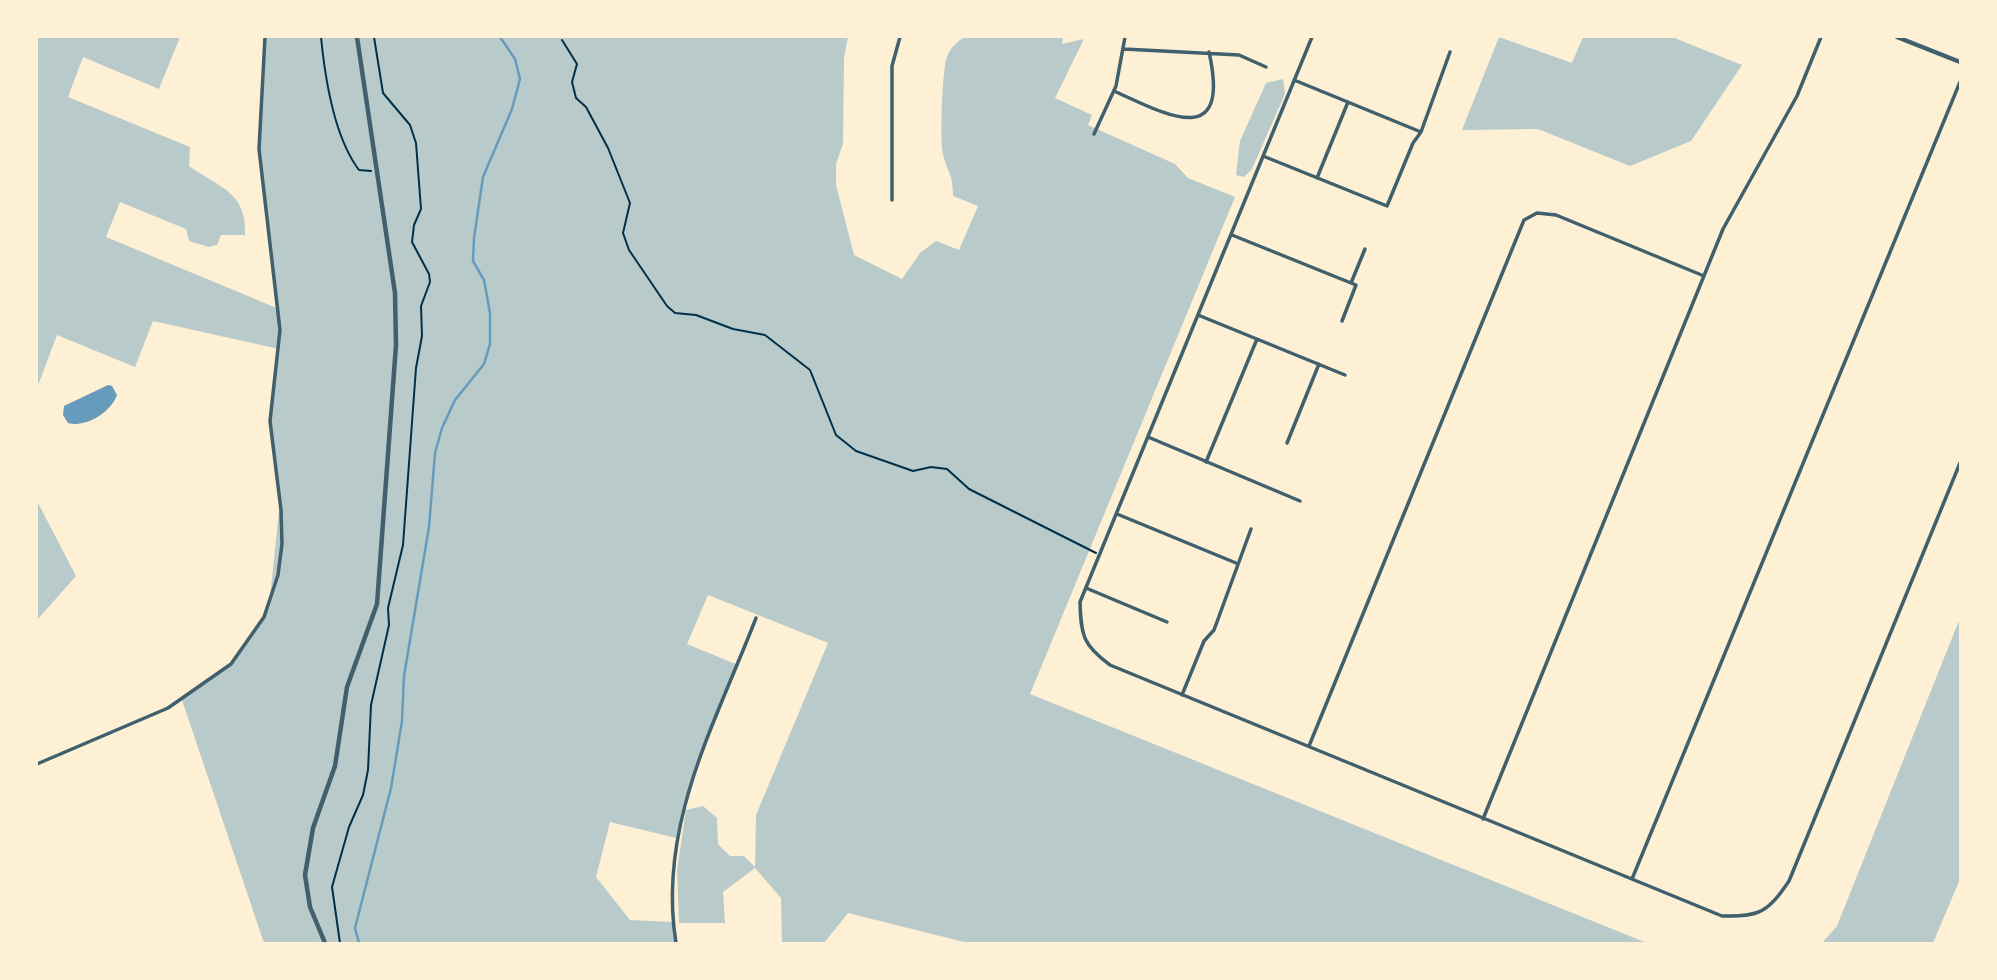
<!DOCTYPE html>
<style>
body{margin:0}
#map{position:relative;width:1997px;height:980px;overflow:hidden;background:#fdf0d5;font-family:"Source Sans 3",sans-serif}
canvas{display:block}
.frame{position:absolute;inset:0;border:38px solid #fdf0d5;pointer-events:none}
</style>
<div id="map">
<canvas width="1997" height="980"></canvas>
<div class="frame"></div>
</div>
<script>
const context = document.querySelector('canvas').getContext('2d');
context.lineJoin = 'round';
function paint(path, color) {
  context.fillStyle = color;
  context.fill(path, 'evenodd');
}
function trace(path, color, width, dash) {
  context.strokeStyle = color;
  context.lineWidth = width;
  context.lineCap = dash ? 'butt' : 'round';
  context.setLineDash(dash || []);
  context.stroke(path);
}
paint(new Path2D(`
 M37,37H180L159,89L83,57L68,97L190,147L189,166C220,188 247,192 245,235H221L217,245L209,247L189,241L186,229L120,202L106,237L279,309L259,149L265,37H848L844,58L843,144L836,164V185L854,255L902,279L920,253L936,241L959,250L978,206L953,196C953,172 947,173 943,154C940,141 942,69 947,57C950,48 957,42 964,37H1063L1062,44L1084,39L1055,98L1092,115L1088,125L1175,164L1188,178L1235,197L1030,694L1647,943H968L848,913L824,943H782L781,898L755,868L723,892L725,923H679L677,870L686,810L703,806L717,818L718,844L730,856H744L755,867L756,815L828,643L708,595L687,644L738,665L684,801L676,838L610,822L596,877L630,920L673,922L676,943H264L182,700L231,664L264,617L270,598L280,501L270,421L279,349L153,321L135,367L57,335L37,388Z
 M1499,37L1572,63L1583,37H1672L1742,65L1691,141L1630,166L1538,129L1462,130Z
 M1283,79L1285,94L1252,169L1244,177L1236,175L1240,141L1266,83Z
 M37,501L76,576L37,620Z
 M1960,618V879L1933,943H1822L1837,926Z`), '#b9caca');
paint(new Path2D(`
 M108,385L112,386L117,395C111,412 86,428 68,423L63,415L64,406Z`), '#669bbc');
trace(new Path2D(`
 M359,943L355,928L391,788L402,721L404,676L429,527L435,453L442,428L455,400L484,364L490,344V313L484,280L473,261L474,238L483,177L512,109L520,79L515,59L500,37`), '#669bbc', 2.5);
trace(new Path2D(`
 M321,37C325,78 334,137 359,170L371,171
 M562,40L577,64L572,82L576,98L586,107L608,148L630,203L623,233L629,250L667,306L675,313L696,315L733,329L765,335L810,370L836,435L856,451L913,471L931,467L947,469L969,489L1096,553
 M340,943L332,887L349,827L363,795L368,770L371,705L389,625L388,608L403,545L416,368L422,336L421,306L430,282L429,274L412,242L414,225L421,209L416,143L410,125L383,93L374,37`), '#003049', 2);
trace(new Path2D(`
 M1312,37L1080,602C1081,636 1083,645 1110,665L1722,916C1760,917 1768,912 1789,881L1960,463
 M1124,49L1239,55L1266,67
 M1294,80L1421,132
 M1114,91C1167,115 1231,151 1209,52
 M1094,134L1116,86L1125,37
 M1263,156L1387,206L1413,143L1421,132L1450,52
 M1317,178L1348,102
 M892,200V66L900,37
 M1232,235L1356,285L1342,321
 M1351,283L1365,249
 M1198,315L1345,375
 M1148,437L1300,501
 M1287,443L1319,364
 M1206,462L1257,339
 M1117,514L1236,563
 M1086,588L1167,622
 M1182,695L1204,641L1214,630L1251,529
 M1309,746L1524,220L1537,213L1556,215L1704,276
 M37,764L168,708L231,664L264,617L278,575L282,544L281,510L270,421L280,330L259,149L265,37
 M1483,819L1723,229L1797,96L1821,37
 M1632,879L1960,82
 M676,943C657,826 715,724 756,618`), '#3f606c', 3.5);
trace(new Path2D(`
 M1897,37L1960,62
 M325,943L310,907L305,875L313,828L335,766L347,687L377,604L396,345L395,293L357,37`), '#3f606c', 4.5);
</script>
